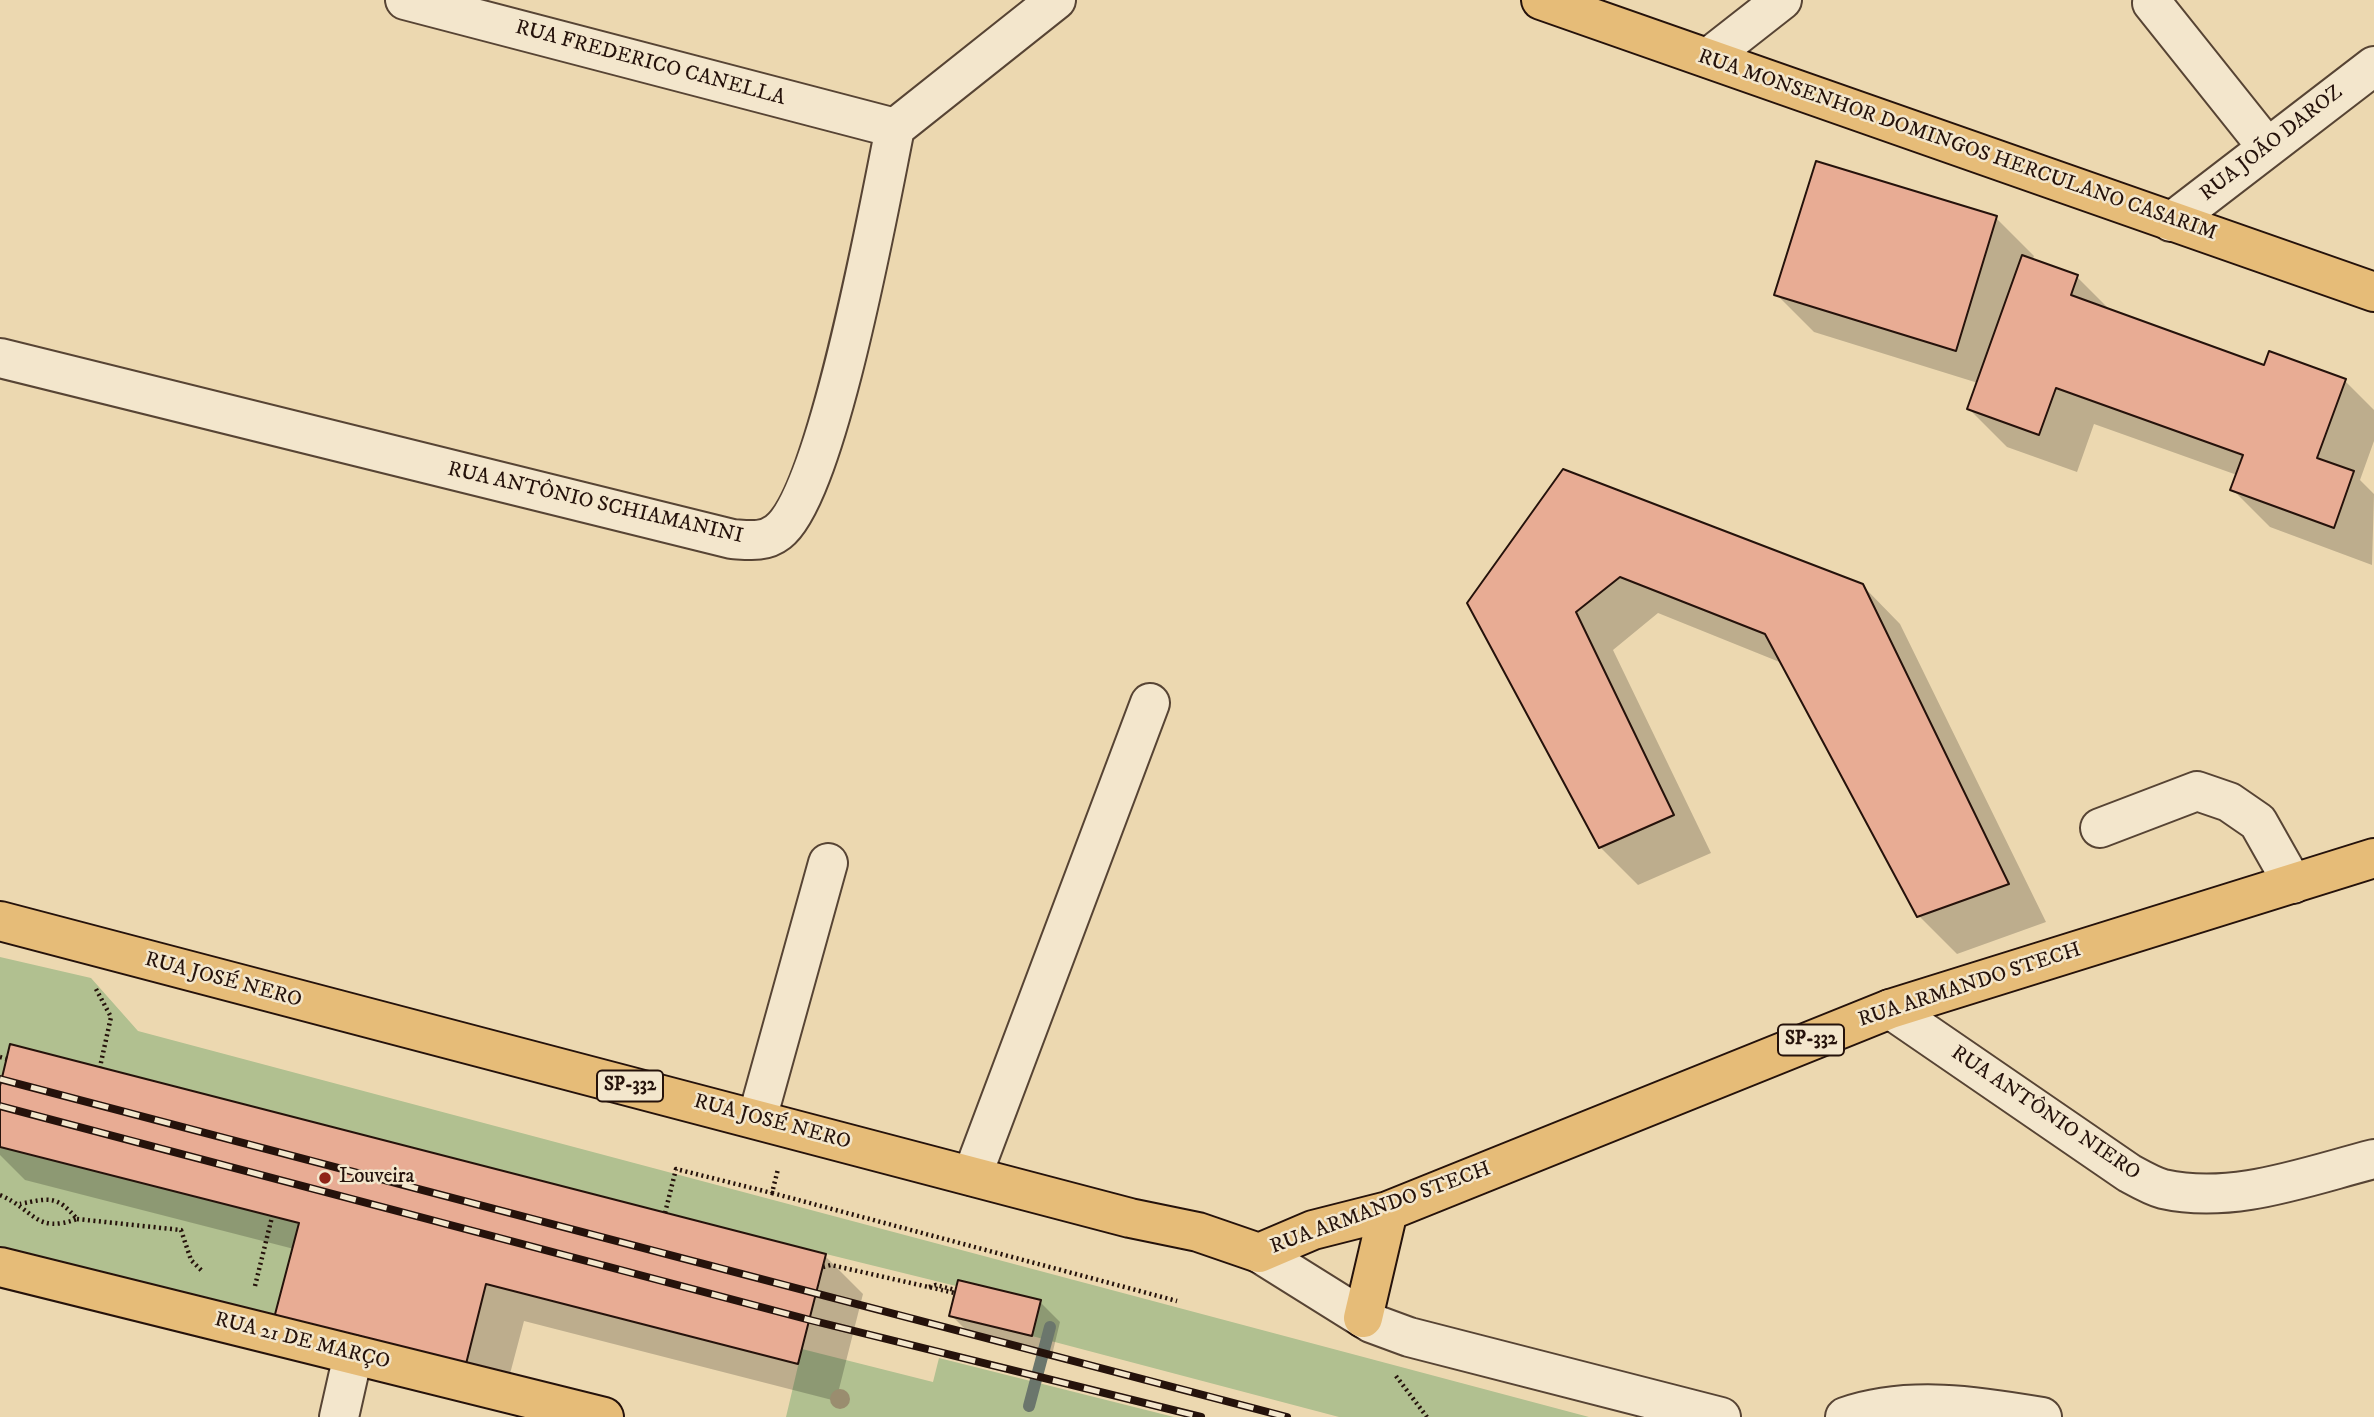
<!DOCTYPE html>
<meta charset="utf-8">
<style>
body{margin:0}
canvas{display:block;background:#ecd8b0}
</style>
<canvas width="2374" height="1417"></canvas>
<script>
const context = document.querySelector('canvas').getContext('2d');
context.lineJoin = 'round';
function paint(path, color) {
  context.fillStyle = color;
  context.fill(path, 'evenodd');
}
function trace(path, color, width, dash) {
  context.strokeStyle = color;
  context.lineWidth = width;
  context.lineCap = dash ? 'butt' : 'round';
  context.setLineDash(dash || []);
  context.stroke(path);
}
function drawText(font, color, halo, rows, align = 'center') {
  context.font = font + ' "IM FELL DW Pica",serif';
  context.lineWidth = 5;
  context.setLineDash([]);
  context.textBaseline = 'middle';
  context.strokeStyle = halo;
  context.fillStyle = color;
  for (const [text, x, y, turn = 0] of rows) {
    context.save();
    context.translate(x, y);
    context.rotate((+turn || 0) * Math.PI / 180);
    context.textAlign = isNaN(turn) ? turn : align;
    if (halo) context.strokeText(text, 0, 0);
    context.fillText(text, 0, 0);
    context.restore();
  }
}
paint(new Path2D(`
 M0,957L91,978L138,1031L1589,1417H1339L1032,1336L1041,1300L958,1280L956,1286L826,1254L0,1086Z
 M0,1147L299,1223L273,1322L0,1254Z
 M802,1349L933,1382L939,1358L1174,1417H786Z`), '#b1c090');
paint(new Path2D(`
 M1996,218L2034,256L2032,261L2077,277L2112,312L2265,368L2345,381L2374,410V441L2360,480L2374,494L2372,565L2270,527L2232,489L2237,475L2094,424L2077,472L2007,447L1969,409L1978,383L1814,332L1776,294Z
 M1563,471L1862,585L1900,624L2046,922L1957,954L1919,916L1782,663L1658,613L1613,650L1711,853L1638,885L1600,847L1469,603Z
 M0,1092L825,1256L863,1294L836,1401L524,1321L501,1408L294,1249L25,1180L0,1155Z
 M1040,1302L1060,1322L1052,1355L971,1335L951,1315Z`), '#0003');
trace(new Path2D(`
 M1029,1406L1050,1327`), '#6b766c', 12);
const building = new Path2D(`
 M1816,161L1997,216L1956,351L1774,295Z
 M2022,255L2078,275L2071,295L2264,365L2269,351L2346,379L2317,458L2354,471L2334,528L2230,490L2243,455L2056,388L2039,435L1967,409Z
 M1563,469L1863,584L2009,884L1917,917L1765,634L1620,577L1576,612L1674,815L1599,848L1467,603Z
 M10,1044L826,1254L798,1364L486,1284L464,1372L273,1322L299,1223L0,1147V1086Z
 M958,1280L1041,1300L1032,1336L949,1316Z`);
paint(building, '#e8ac94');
trace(building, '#25120b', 2);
const minor = new Path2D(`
 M405,0L895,128
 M2152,3L2267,147
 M1708,58L1782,0
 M895,128L1056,0
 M2171,222L2374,66
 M0,358L732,539C748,540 764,543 778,532C828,494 880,201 895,128
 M2100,828L2197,791L2229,802L2258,822L2293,884
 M1890,1009L2129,1173C2140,1179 2152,1186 2163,1189C2233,1205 2307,1176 2374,1159
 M757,1119L828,863
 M972,1176L1150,703
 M1259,1253L1371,1323L1409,1337L1721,1417
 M339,1417L353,1355
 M1845,1417C1907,1395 1979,1406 2042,1417`);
const major = new Path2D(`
 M1541,0L2374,292
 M0,921L1130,1218L1198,1232L1259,1253L1313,1230L1388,1211L1890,1009L2374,858
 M0,1267L604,1417
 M1363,1318L1388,1211`);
trace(minor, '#574434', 42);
trace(major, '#25120b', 42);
trace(new Path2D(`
 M96,989L111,1017L100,1067
 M0,1057L7,1059
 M772,1193L1177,1301
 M0,1195C35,1210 35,1234 77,1219C57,1195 49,1198 20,1204
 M665,1213L676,1169L772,1193L778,1169
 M77,1219L181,1230L191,1260L203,1272
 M823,1267L831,1265L955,1293
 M255,1286L272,1217
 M929,1287L936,1285L955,1290
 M1396,1376L1427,1417`), '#25120b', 4.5, [2, 3.5]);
trace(minor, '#f3e6cc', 38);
trace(major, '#e6bc78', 38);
const rail = new Path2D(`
 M0,1079L1287,1417
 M0,1106L810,1320L1201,1417`);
trace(rail, '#25120b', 8);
trace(rail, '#f3e6cc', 5, [16]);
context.fillStyle = '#9a8d6f';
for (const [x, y] of [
 [840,1399]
]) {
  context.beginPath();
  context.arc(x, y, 10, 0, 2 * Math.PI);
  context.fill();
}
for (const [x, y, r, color] of [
 [325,1178,7,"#8f2418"]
]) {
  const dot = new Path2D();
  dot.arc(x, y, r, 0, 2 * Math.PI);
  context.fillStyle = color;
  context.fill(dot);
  trace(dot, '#f3e6cc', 2.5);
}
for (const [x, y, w] of [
 [1811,1040,66],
 [630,1086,66]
]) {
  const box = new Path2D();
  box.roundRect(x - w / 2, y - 15.5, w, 31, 5);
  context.fillStyle = '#f3e6cc';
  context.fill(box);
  trace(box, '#25120b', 2);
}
drawText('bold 19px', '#25120b', null, [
 ["SP-332",1811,1040],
 ["SP-332",630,1086]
]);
drawText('21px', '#25120b', '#f3e6cc', [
 ["RUA FREDERICO CANELLA",650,64,15],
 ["RUA JOÃO DAROZ",2272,144,-38],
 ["RUA MONSENHOR DOMINGOS HERCULANO CASARIM",1957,146,19],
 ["RUA ANTÔNIO SCHIAMANINI",595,504,13],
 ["RUA JOSÉ NERO",223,981,15],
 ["RUA ARMANDO STECH",1970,986,-18],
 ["RUA ANTÔNIO NIERO",2045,1114,34],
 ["RUA JOSÉ NERO",772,1123,15],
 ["RUA ARMANDO STECH",1381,1209,-20],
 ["RUA 21 DE MARÇO",302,1342,14]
]);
drawText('21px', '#25120b', '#f3e6cc', [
 ["Louveira",339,1178]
], 'left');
</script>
